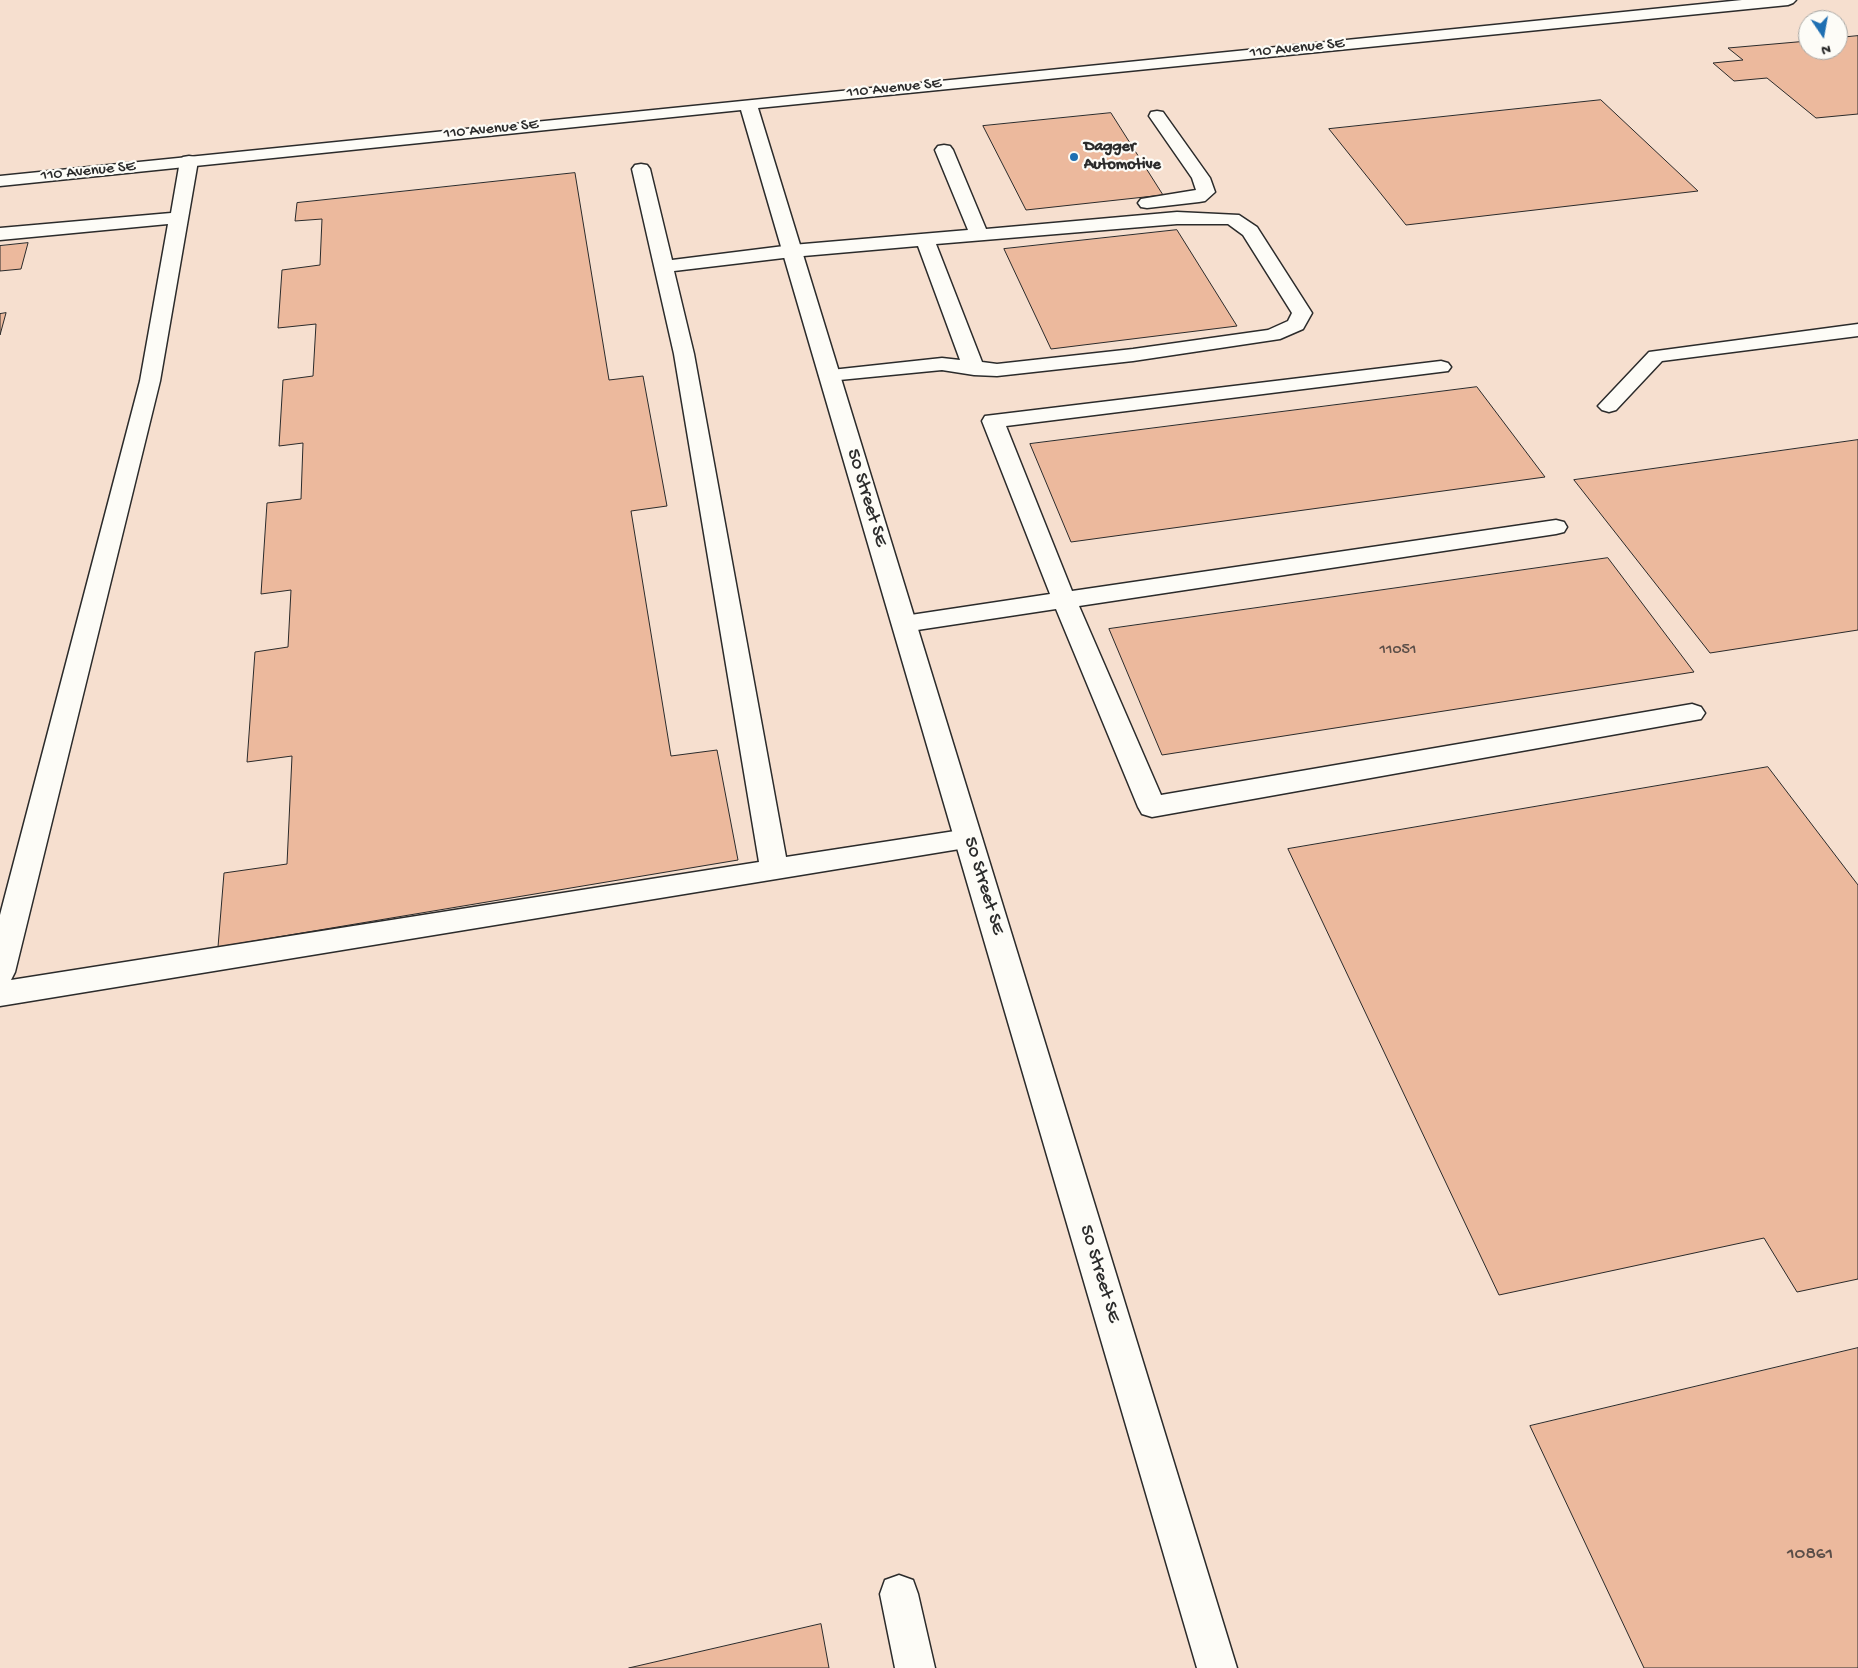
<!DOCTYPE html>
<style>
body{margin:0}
#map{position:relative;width:1858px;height:1668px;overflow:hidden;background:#faefe5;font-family:"Gochi Hand",sans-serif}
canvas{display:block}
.north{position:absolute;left:1798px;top:10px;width:50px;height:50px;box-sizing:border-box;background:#fdfcf7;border:1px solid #a9a8a5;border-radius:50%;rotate:168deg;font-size:14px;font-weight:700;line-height:20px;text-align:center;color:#2b2b2b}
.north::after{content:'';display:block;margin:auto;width:18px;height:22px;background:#1f6fb2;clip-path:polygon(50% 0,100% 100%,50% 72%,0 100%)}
</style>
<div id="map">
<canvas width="1858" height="1668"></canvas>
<div class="north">N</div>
</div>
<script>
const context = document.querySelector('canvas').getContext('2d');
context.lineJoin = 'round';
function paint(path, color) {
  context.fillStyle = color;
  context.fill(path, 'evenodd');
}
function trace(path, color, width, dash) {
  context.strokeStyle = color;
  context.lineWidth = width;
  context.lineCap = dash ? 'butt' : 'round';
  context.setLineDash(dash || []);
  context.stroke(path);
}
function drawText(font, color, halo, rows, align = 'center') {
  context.font = font + ' "Gochi Hand",sans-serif';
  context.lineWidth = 4.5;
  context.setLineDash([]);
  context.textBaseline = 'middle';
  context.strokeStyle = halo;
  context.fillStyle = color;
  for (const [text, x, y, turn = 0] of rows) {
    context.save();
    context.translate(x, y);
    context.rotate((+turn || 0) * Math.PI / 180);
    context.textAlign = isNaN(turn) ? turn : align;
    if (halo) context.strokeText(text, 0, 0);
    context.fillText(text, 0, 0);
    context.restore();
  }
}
paint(new Path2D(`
 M0,0H1858V1668H0ZM1808,20H1838V50H1808Z`), '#f6dfcf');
const building = new Path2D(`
 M1858,36V114L1816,118L1767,78L1734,81L1713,63L1743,60L1728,48L1808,41V50H1838V38Z
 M1601,100L1698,191L1406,225L1329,129Z
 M1111,113L1163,195L1026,210L983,126Z
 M575,173L609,380L643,376L667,506L631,511L671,756L717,750L738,860L218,947L224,873L287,864L292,756L247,762L255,652L288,647L291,590L261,594L267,503L301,499L303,443L279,446L283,380L313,376L316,324L278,328L282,270L320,265L322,219L295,221L297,203Z
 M1177,230L1237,326L1051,349L1004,249Z
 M28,243L21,269L0,271V246Z
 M6,313L0,335V314Z
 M1477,387L1545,477L1071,542L1030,444Z
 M1858,440V630L1710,653L1574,480Z
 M1608,558L1694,672L1162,755L1109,629Z
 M1768,767L1858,885V1279L1797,1292L1764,1238L1499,1295L1288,849Z
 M1858,1348V1668H1644L1530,1426Z
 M821,1624L829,1668H629Z`);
paint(building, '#ecb99d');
trace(building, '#2b2b2b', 1);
const service = new Path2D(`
 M1157,111L1163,112L1210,178L1215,192L1205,201L1199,202L1147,208L1141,207L1138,203L1141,199L1147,198L1196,190L1192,178L1149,116L1151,112Z
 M944,145L950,146L953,150L986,229L1177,212L1239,215L1257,227L1312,313L1303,329L1280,339L1133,361L997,376L974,375L942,370L829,381L822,379L819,375L822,371L942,358L960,360L918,246L792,257L674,271L694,354L786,857L968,829L978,832L982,839L978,846L0,1006V915L140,381L168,224L0,240V228L171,213L180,161L183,157L189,156L195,157L198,161L160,381L15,972L11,980L759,862L674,354L632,169L635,165L641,164L647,165L650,169L672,260L792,245L968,230L935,150L938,146ZM1177,224H1228L1243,235L1292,313L1288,321L1268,330L1133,349L997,364L982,362L936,244Z
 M1858,324V336L1662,361L1616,410L1609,412L1602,410L1598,406L1649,352Z
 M1441,361L1448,363L1451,367L1448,371L1006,426L1072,591L1556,520L1564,522L1567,527L1564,532L1556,534L1079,606L1161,795L1692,704L1701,707L1705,713L1701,719L1152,817L1142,814L1138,807L1056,609L904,632L895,630L892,624L895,618L904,616L1050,594L982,421L985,416Z
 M899,1575L913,1580L918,1594L935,1668H895L880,1594L885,1580Z`);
const minor = new Path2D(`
 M1742,0H1796L1793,3L1788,5L758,108L1237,1668H1197L741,110L0,186V176Z`);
trace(service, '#2b2b2b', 3);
trace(minor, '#2b2b2b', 3);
paint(service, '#fdfcf7');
paint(minor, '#fdfcf7');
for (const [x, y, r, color] of [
 [1074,157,5,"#1f6fb2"]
]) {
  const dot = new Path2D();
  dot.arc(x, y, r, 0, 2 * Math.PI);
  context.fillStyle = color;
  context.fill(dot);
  trace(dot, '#fdfcf7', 2);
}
drawText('16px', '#2b2b2b', '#fdfcf7', [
 ["110 Avenue SE",1297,49,-6],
 ["110 Avenue SE",894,89,-6],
 ["110 Avenue SE",491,130,-6],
 ["110 Avenue SE",88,172,-6]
]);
drawText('bold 16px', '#2b2b2b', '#fdfcf7', [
 ["Dagger",1084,148],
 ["Automotive",1084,166]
], 'left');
drawText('16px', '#5b4e48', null, [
 ["11051",1398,651]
]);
drawText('19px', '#2b2b2b', '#fdfcf7', [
 ["50 Street SE",866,498,73],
 ["50 Street SE",983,886,73],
 ["50 Street SE",1099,1274,73]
]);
drawText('19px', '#5b4e48', null, [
 ["10861",1810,1555]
]);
</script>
